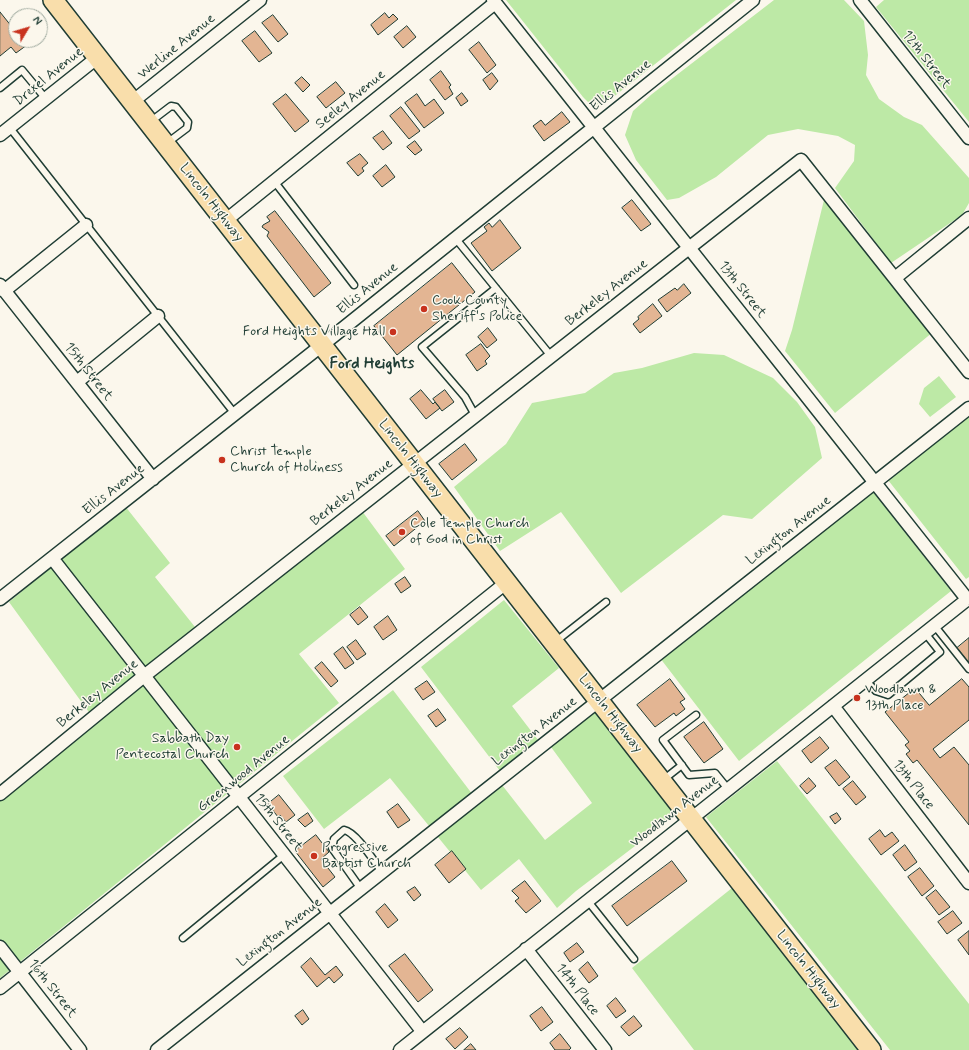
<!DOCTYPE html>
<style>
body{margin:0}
#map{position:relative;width:969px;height:1050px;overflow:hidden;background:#fbf7ec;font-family:Mynerve,sans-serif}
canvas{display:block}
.north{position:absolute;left:8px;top:8px;width:40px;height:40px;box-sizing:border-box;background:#fbf7ec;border:1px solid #a3ada2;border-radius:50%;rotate:52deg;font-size:11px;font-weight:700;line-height:16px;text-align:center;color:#1f3d34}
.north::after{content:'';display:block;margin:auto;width:14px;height:18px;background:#c8321e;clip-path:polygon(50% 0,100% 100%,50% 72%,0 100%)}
</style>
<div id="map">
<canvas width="969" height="1050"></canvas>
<div class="north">N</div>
</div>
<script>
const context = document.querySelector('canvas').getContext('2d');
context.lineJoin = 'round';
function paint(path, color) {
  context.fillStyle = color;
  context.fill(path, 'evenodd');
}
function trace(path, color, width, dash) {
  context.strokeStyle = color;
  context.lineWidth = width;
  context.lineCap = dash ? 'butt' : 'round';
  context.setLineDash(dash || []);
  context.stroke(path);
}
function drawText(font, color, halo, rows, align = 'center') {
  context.font = font + ' Mynerve,sans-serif';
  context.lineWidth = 3;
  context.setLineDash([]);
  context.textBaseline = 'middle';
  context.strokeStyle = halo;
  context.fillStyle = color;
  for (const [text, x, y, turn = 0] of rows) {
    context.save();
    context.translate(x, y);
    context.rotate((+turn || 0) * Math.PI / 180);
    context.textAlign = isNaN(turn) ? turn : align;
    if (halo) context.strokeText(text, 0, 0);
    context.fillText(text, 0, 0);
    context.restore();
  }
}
paint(new Path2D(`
 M506,0H736L602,106L593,107L583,97Z
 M774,0H844L864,21L868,55L866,75L879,99L904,117L922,125L969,178V203L962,215L891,263L835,188L854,161L855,145L838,136L798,129L768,135L716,177L679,198L667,200L636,160L625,135L633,111L652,94Z
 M884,0H969V122L876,7Z
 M824,200L933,332L835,413L785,351L792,330Z
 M694,353L724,355L773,378L797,402L815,427L822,458L752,519L723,515L621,593L561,512L500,551L454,487L506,444L532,403L585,393L614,373L642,368Z
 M939,376L956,397L930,417L919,404L924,388Z
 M969,416V577L966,579L888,480Z
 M873,492L951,591L739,761L660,658Z
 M125,506L170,563L155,577L203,637L362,511L405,569L299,654L339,703L0,978V800L96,722L9,602Z
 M504,600L559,668L512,706L538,740L500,771L421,667Z
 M393,690L473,795L495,776L545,840L592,803L551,747L597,711L677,814L576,891L557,908L519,859L481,890L390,778L324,829L283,776Z
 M777,761L969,1004V1050H890L706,817Z
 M732,888L859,1050H694L632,968Z`), '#bde9a6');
const building = new Path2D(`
 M0,12L16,32V40H23L27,45L16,53L11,47L0,56Z
 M385,13L389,18L393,14L398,19L378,35L371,25Z
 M273,15L288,34L278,42L262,23Z
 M407,26L416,37L403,48L394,37Z
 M255,31L272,53L259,62L242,41Z
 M479,42L496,65L487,73L469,50Z
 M441,71L451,85L449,87L453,94L445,100L430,80Z
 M492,73L498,81L490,90L483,80Z
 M302,77L310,85L303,92L295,83Z
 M336,82L345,93L326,108L317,97Z
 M462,93L468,101L461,106L456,98Z
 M286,94L309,121L295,132L273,104Z
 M417,94L425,106L434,99L444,113L424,128L405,103Z
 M401,107L420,131L409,139L390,116Z
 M562,112L570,122L544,141L533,126L541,120L545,125Z
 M383,131L392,143L383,150L373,138Z
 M415,141L422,150L415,155L407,147Z
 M360,154L368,163L362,168L364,171L358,176L347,163Z
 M386,165L395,177L382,187L373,176Z
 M632,200L651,224L641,231L622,208Z
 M275,211L331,283L314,297L267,236L269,232L262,227L263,225L270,221L267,217Z
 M500,220L521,248L492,271L471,243L487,231L484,227L489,223L492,227Z
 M452,263L475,292L397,355L374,326Z
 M684,284L691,293L667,312L658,300L675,288L677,290Z
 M653,304L662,316L640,333L633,324L639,319L638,317Z
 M488,328L497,340L487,348L478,337Z
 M481,344L490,356L485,361L487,364L477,371L466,355Z
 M421,390L433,404L435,402L440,408L426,419L410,399Z
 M445,390L454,402L442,411L433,399Z
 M465,444L477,460L452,480L439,464Z
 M418,511L425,521L394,546L386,536Z
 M405,577L411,586L401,593L395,584Z
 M360,607L368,617L358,625L350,615Z
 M388,616L397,630L383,640L374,627Z
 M969,638V663L957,648Z
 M356,640L366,654L357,660L347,647Z
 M343,647L354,663L345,669L334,654Z
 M322,662L338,681L331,687L315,668Z
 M670,679L685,699L680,702L685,709L676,716L674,713L655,727L637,705Z
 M962,679L969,687V720L933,749L940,758L954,747L969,765V825L917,760L913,763L906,754L910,751L905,745L909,742L885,712L915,688L929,705Z
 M427,681L435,692L423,700L415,689Z
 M438,709L446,720L436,727L428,716Z
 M704,722L723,749L704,763L684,737Z
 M820,737L829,748L811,763L802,751Z
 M836,760L850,777L839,786L825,768Z
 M809,778L816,786L807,794L800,786Z
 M853,781L866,797L856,805L843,789Z
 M279,795L295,815L286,822L280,815L278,817L268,804Z
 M398,804L410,820L398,828L387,812Z
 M308,813L313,821L305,827L298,820Z
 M837,813L841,819L835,824L830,817Z
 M880,830L885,837L892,832L899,841L881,855L869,839Z
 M316,835L329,852L321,859L335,877L323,887L295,851Z
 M905,845L917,862L905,871L893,855Z
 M452,851L466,869L449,883L435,865Z
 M672,861L687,881L627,926L612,906Z
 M920,868L934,886L922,896L908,877Z
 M525,881L541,901L526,913L515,901L519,898L512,891Z
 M415,887L421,895L414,901L407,892Z
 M936,890L950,907L939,915L926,898Z
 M385,904L398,920L388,928L376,912Z
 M953,911L962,923L947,934L938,922Z
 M969,931V955L958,940Z
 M577,943L584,952L570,962L564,953Z
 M405,954L433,990L418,1002L389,966Z
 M311,958L325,975L336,966L343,975L334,983L329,977L317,987L301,967Z
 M588,962L598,976L589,983L579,970Z
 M616,998L626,1011L616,1018L607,1006Z
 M542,1007L553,1022L541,1031L530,1016Z
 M303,1010L309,1019L302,1025L295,1016Z
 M634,1016L642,1026L629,1036L621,1027Z
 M460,1028L468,1037L455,1049L446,1039Z
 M560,1034L571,1048L569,1050H555L550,1043Z
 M471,1044L476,1050H464Z`);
paint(building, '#e3b593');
trace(building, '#1f3d34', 1);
const service = new Path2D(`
 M0,88L22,70L46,99
 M150,122L171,106L176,107L188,122L187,128L167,143
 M10,128L235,414
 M274,181L354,285
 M456,239L551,356
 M475,415L465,397L422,347L496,288
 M934,625L969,669
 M555,642L606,602
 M865,680L876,691L888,695L940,652L925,633
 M696,715L663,740L689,775L715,773L728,789
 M663,780L682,765
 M361,889L332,848L334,839L344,830C356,832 374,861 382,872
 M587,900L634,959
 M183,938L284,855`);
const minor = new Path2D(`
 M493,0L967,599
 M860,0L969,138
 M132,102L260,0
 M0,135L98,57
 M225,221L495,3
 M895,278L969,218
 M0,285L153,479
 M4,291L86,225
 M77,382L158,316
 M52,558L422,1031
 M0,599L336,334L753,0
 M833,706L969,883
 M0,794L144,676L801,160L969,372
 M0,947L80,1050
 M526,949L605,1050
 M0,988L507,582
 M157,1050L969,408
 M400,1050L969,598`);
const primary = new Path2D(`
 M53,0L871,1050`);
trace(service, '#1f3d34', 9);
trace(minor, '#1f3d34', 15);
trace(primary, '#1f3d34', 22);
trace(service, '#fbf7ec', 6);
trace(minor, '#fbf7ec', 12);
trace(primary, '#f9deab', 19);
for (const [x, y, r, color] of [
 [424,309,4,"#c8321e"],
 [393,332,4,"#c8321e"],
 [222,460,4,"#c8321e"],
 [402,532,4,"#c8321e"],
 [857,698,4,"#c8321e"],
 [237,747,4,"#c8321e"],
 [314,856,4,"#c8321e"]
]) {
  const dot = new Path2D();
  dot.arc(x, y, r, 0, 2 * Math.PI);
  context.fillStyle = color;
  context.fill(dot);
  trace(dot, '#fbf7ec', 1.5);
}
drawText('14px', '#1f3d34', '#fbf7ec', [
 ["Werline Avenue",177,47,-39],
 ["12th Street",926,60,52],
 ["Drexel Avenue",49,77,-39],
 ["Ellis Avenue",621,86,-39],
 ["Seeley Avenue",351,100,-39],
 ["Lincoln Highway",211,203,52],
 ["Ellis Avenue",368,289,-39],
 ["13th Street",742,290,52],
 ["Berkeley Avenue",607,293,-38],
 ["15th Street",88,372,52],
 ["Lincoln Highway",410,459,52],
 ["Ellis Avenue",114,490,-38],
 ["Berkeley Avenue",352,493,-38],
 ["Lexington Avenue",789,531,-38],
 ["Berkeley Avenue",98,694,-39],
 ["Lincoln Highway",610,714,52],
 ["Lexington Avenue",535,732,-38],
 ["Greenwood Avenue",244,774,-39],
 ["13th Place",913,785,52],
 ["Woodlawn Avenue",675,812,-38],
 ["15th Street",278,823,52],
 ["Lexington Avenue",280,933,-38],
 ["Lincoln Highway",808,970,52],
 ["16th Street",52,989,52],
 ["14th Place",577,990,52]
]);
drawText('14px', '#1f3d34', '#fbf7ec', [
 ["Cook County",432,301],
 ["Sheriff's Police",432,317],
 ["Ford Heights Village Hall",385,332,"right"],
 ["Christ Temple",230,452],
 ["Church of Holiness",230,468],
 ["Cole Temple Church",410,524],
 ["of God in Christ",410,540],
 ["Woodlawn &",865,690],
 ["13th Place",865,706],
 ["Sabbath Day",229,739,"right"],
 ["Pentecostal Church",229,755,"right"],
 ["Progressive",322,848],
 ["Baptist Church",322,864]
], 'left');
drawText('bold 16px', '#1f3d34', '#fbf7ec', [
 ["Ford Heights",372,365]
]);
</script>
